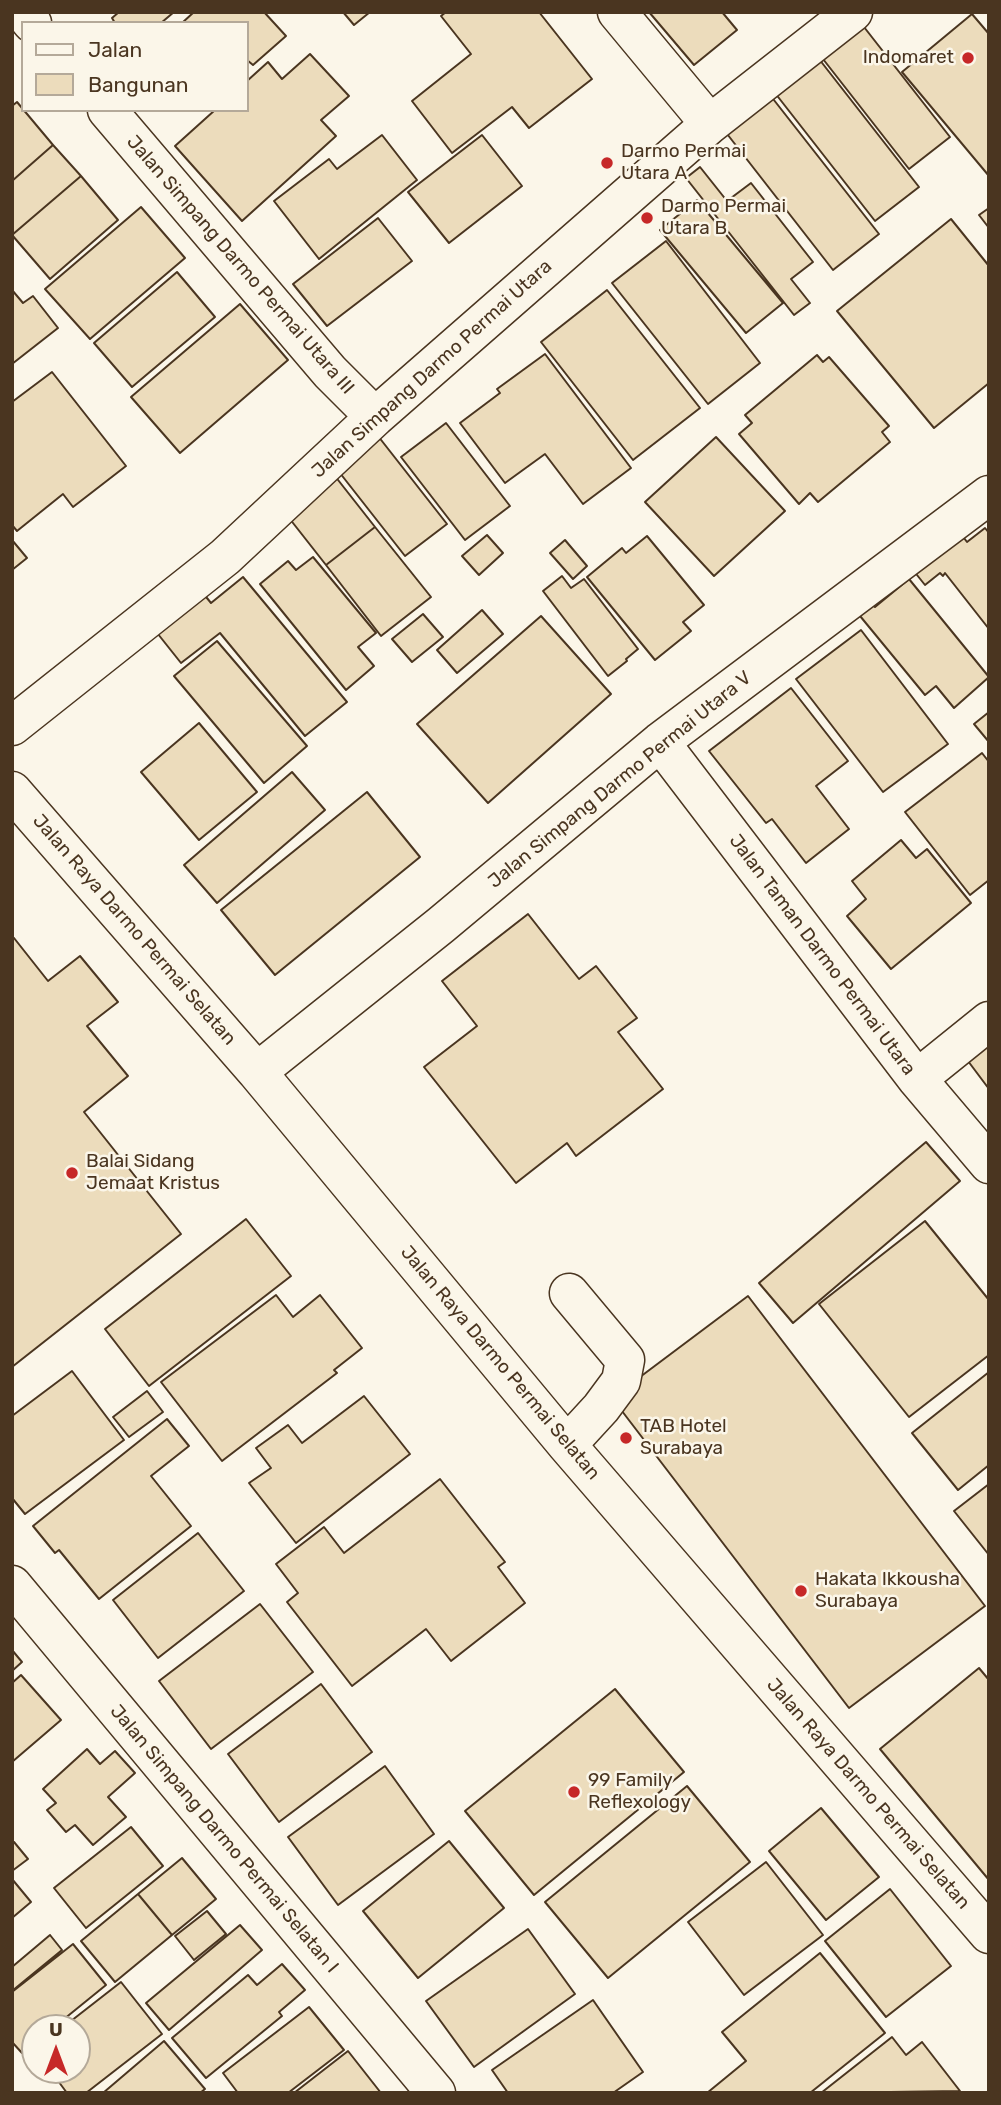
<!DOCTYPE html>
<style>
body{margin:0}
#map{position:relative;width:1001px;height:2105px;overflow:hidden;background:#fbf6e9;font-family:Rubik,sans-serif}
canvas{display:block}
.frame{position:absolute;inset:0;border:14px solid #4a3520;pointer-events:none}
.legend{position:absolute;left:21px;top:21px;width:228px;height:91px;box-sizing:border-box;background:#fbf6e9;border:2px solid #b4a999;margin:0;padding:9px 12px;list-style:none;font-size:21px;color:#4a3520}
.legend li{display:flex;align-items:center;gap:14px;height:35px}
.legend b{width:35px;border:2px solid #b4a999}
.north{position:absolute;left:21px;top:2014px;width:70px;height:70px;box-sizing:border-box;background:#fbf6e9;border:2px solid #b4a999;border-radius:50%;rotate:0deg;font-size:19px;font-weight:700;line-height:28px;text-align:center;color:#4a3520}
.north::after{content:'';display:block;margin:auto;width:24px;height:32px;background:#c62828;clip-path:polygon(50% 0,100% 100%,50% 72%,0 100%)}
</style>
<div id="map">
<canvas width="1001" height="2105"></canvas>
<div class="frame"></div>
<ul class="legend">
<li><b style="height:9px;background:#fbf6e9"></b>Jalan</li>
<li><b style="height:19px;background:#ecdcbc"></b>Bangunan</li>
</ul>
<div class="north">U</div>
</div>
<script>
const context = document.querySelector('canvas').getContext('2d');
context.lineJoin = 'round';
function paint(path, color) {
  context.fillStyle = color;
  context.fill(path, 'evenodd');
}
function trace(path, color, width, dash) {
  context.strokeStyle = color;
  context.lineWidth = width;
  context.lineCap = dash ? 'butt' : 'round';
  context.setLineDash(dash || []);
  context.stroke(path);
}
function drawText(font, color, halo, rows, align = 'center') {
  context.font = font + ' Rubik,sans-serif';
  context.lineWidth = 5;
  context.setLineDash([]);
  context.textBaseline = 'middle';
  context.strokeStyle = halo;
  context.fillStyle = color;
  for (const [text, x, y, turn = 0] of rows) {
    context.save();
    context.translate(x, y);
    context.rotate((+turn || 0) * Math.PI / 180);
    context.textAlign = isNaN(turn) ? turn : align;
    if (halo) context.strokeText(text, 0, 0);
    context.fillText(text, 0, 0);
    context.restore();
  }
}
const building = new Path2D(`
 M119,12H174L161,23H115L112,18Z
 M194,12H264L286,36L253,65L247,60V23H182Z
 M343,12H370L354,25Z
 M446,12H539L592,79L529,128L512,107L452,153L412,101L471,54L441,16Z
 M649,12H722L737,30L694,65Z
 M972,14L989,34V176L902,72Z
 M864,27L950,137L909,169L823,59Z
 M310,54L349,96L321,120L336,136L242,221L175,146L215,110H247V81L268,62L282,79Z
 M819,59L919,187L875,221L775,93Z
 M770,95L879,234L833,270L724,130Z
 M17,102L53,145L12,181V106Z
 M382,135L417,180L319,259L274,201L329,159L337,169Z
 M482,135L522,186L449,243L408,192Z
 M53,145L81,176L12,235V181Z
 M700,167L727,201L751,183L813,262L791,279L810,303L794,315L686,178Z
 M81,176L118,220L50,279L12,235Z
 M697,200L783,303L746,333L660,230Z
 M141,207L185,258L90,339L45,289Z
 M989,208V228L979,215Z
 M378,218L412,261L327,326L293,284Z
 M951,219L989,266V383L934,428L837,311Z
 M666,241L760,363L708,404L612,283Z
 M177,272L215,317L132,387L94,343Z
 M12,290L23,303L33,296L58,328L12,364Z
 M607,290L700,408L633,460L541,342Z
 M240,304L288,360L180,453L131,397Z
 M545,354L631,468L583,504L545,454L505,483L460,423L500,393L497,389Z
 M817,355L823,362L829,357L889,426L882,432L890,442L818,502L810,493L799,504L739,434L752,423L745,415Z
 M52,372L126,466L73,507L63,494L17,531L12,525V402Z
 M446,423L510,506L465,540L401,457Z
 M378,436L447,524L405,556L336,468Z
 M716,437L785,511L714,576L645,502Z
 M331,471L375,527L326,565L282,509Z
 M375,527L431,597L381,636L326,565Z
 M985,528L989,533V629L945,573L943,576L940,573L925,585L905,560L961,534L967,542Z
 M487,535L503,553L479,575L462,556Z
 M647,536L704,605L683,622L691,631L655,660L587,577L622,548L626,553Z
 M12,540L27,558L12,570Z
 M565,540L587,566L573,579L550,553Z
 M313,557L376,633L358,647L374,666L346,690L260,584L288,561L296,570Z
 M562,576L571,588L584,579L638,649L626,659L627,661L608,676L543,591Z
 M243,577L347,702L305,736L220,633L181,663L150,624L198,587L211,603Z
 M909,579L989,677L954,708L936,686L925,695L851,605L864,594L875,607Z
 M482,610L503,634L457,673L437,650Z
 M423,614L443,637L412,662L392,639Z
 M541,616L611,694L488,803L417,724Z
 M861,630L948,744L883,792L796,679Z
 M217,641L307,746L264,783L174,676Z
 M791,688L848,761L816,786L849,829L806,863L772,819L766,823L709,751Z
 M989,712V742L974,724Z
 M199,723L257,792L199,840L141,772Z
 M982,753L989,762V880L970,895L905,812Z
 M292,772L325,810L217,903L184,865Z
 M367,792L420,857L275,975L221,910Z
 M901,840L916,858L927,849L971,903L891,969L847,916L866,899L852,881Z
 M528,914L579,979L596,966L637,1018L618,1032L663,1089L576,1156L567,1143L516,1183L424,1067L477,1026L442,981Z
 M14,938L48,981L80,956L118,1002L87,1026L128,1076L84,1112L181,1234L12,1367V940Z
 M989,1040V1089L965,1057Z
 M926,1142L960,1181L793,1323L759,1283Z
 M246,1219L291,1276L149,1386L105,1329Z
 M925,1221L989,1300V1355L909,1417L819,1304Z
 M276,1295L293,1317L320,1295L362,1348L334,1370L337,1373L222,1461L161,1382Z
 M748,1296L985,1606L849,1708L612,1398Z
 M72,1371L124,1440L25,1514L12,1498V1416Z
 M989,1372V1465L958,1490L912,1433Z
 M147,1391L163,1412L129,1437L113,1417Z
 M364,1396L410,1454L296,1543L249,1483L271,1468L256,1448L288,1425L302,1443Z
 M167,1419L189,1446L151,1476L191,1526L99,1599L59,1550L55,1553L33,1526Z
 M440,1479L505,1562L498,1567L525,1603L451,1661L426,1629L352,1686L287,1602L298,1593L276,1564L324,1527L344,1553Z
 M989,1484V1555L954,1511Z
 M198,1533L244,1591L158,1658L113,1600Z
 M260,1604L313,1672L211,1749L159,1681Z
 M12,1650L22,1662L12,1671Z
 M979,1668L989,1680V1880L880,1749Z
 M21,1675L61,1720L12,1762V1683Z
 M321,1684L372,1752L279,1822L228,1754Z
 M615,1689L684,1772L534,1895L465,1811Z
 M87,1749L100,1764L115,1751L135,1773L108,1797L126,1817L93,1845L75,1825L66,1832L47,1810L56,1803L43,1789Z
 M385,1766L434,1834L338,1905L288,1837Z
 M687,1786L750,1862L608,1978L545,1902Z
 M821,1808L879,1877L826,1920L769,1851Z
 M131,1827L163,1866L86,1928L54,1888Z
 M449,1841L504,1908L418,1978L363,1911Z
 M14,1842L28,1859L12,1871V1843Z
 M182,1858L216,1899L172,1935L138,1894Z
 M766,1862L823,1935L744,1995L688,1922Z
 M12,1879L31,1902L12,1918Z
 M890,1889L951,1966L886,2017L825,1941Z
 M138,1894L172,1935L115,1982L81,1941Z
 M207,1911L226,1934L194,1960L175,1936Z
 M240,1925L262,1950L169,2030L146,2003Z
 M528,1929L575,1994L474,2067L426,2001Z
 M50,1935L62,1950L12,1991V1967Z
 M73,1944L106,1985L53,2028H35V2043L22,2053L12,2042V1992Z
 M820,1953L885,2033L810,2093H707L746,2061L722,2032Z
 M282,1964L305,1990L279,2012L282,2016L206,2078L172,2038L248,1975L257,1985Z
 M121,1982L162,2034L86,2093H67L50,2070H77V2028H62Z
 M593,2000L643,2072L613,2093H508L492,2070Z
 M309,2007L344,2050L288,2093H238L223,2073Z
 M892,2037L906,2055L922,2042L960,2091L821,2093Z
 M164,2041L205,2089L200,2093H103Z
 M348,2051L381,2093H294Z`);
paint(building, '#ecdcbc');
trace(building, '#4a3520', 2);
const minor = new Path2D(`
 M23,12L32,23
 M617,12L710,124
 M107,110L330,372L375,417
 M12,726L225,557L375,417L710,124L853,12
 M660,742L917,1079L989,1164
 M12,791L257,1072L567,1445L989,1934
 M257,1072L441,925L660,742L989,495
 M917,1079L989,1021
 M567,1445L601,1408L621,1381L625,1360L569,1293
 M12,1585L436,2093`);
trace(minor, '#4a3520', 41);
trace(minor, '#fbf6e9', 38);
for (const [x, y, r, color] of [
 [968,58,7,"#c62828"],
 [607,163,7,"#c62828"],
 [647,218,7,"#c62828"],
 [72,1173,7,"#c62828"],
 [626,1438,7,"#c62828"],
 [801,1591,7,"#c62828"],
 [574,1792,7,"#c62828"]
]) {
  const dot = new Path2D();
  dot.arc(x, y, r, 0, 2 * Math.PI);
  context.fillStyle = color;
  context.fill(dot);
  trace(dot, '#fbf6e9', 2.5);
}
drawText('19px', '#4a3520', '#fbf6e9', [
 ["Indomaret",954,58,"right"],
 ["Darmo Permai",621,152],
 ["Utara A",621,174],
 ["Darmo Permai",661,207],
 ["Utara B",661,229],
 ["Balai Sidang",86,1162],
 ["Jemaat Kristus",86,1184],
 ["TAB Hotel",640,1427],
 ["Surabaya",640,1449],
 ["Hakata Ikkousha",815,1580],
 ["Surabaya",815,1602],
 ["99 Family",588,1781],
 ["Reflexology",588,1803]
], 'left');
drawText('19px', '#4a3520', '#fbf6e9', [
 ["Jalan Simpang Darmo Permai Utara III",240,265,49],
 ["Jalan Simpang Darmo Permai Utara",432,369,-42],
 ["Jalan Simpang Darmo Permai Utara V",620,780,-39],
 ["Jalan Raya Darmo Permai Selatan",134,930,49],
 ["Jalan Taman Darmo Permai Utara",822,955,53],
 ["Jalan Raya Darmo Permai Selatan",500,1363,50],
 ["Jalan Raya Darmo Permai Selatan",868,1794,49],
 ["Jalan Simpang Darmo Permai Selatan I",224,1839,50]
]);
</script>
